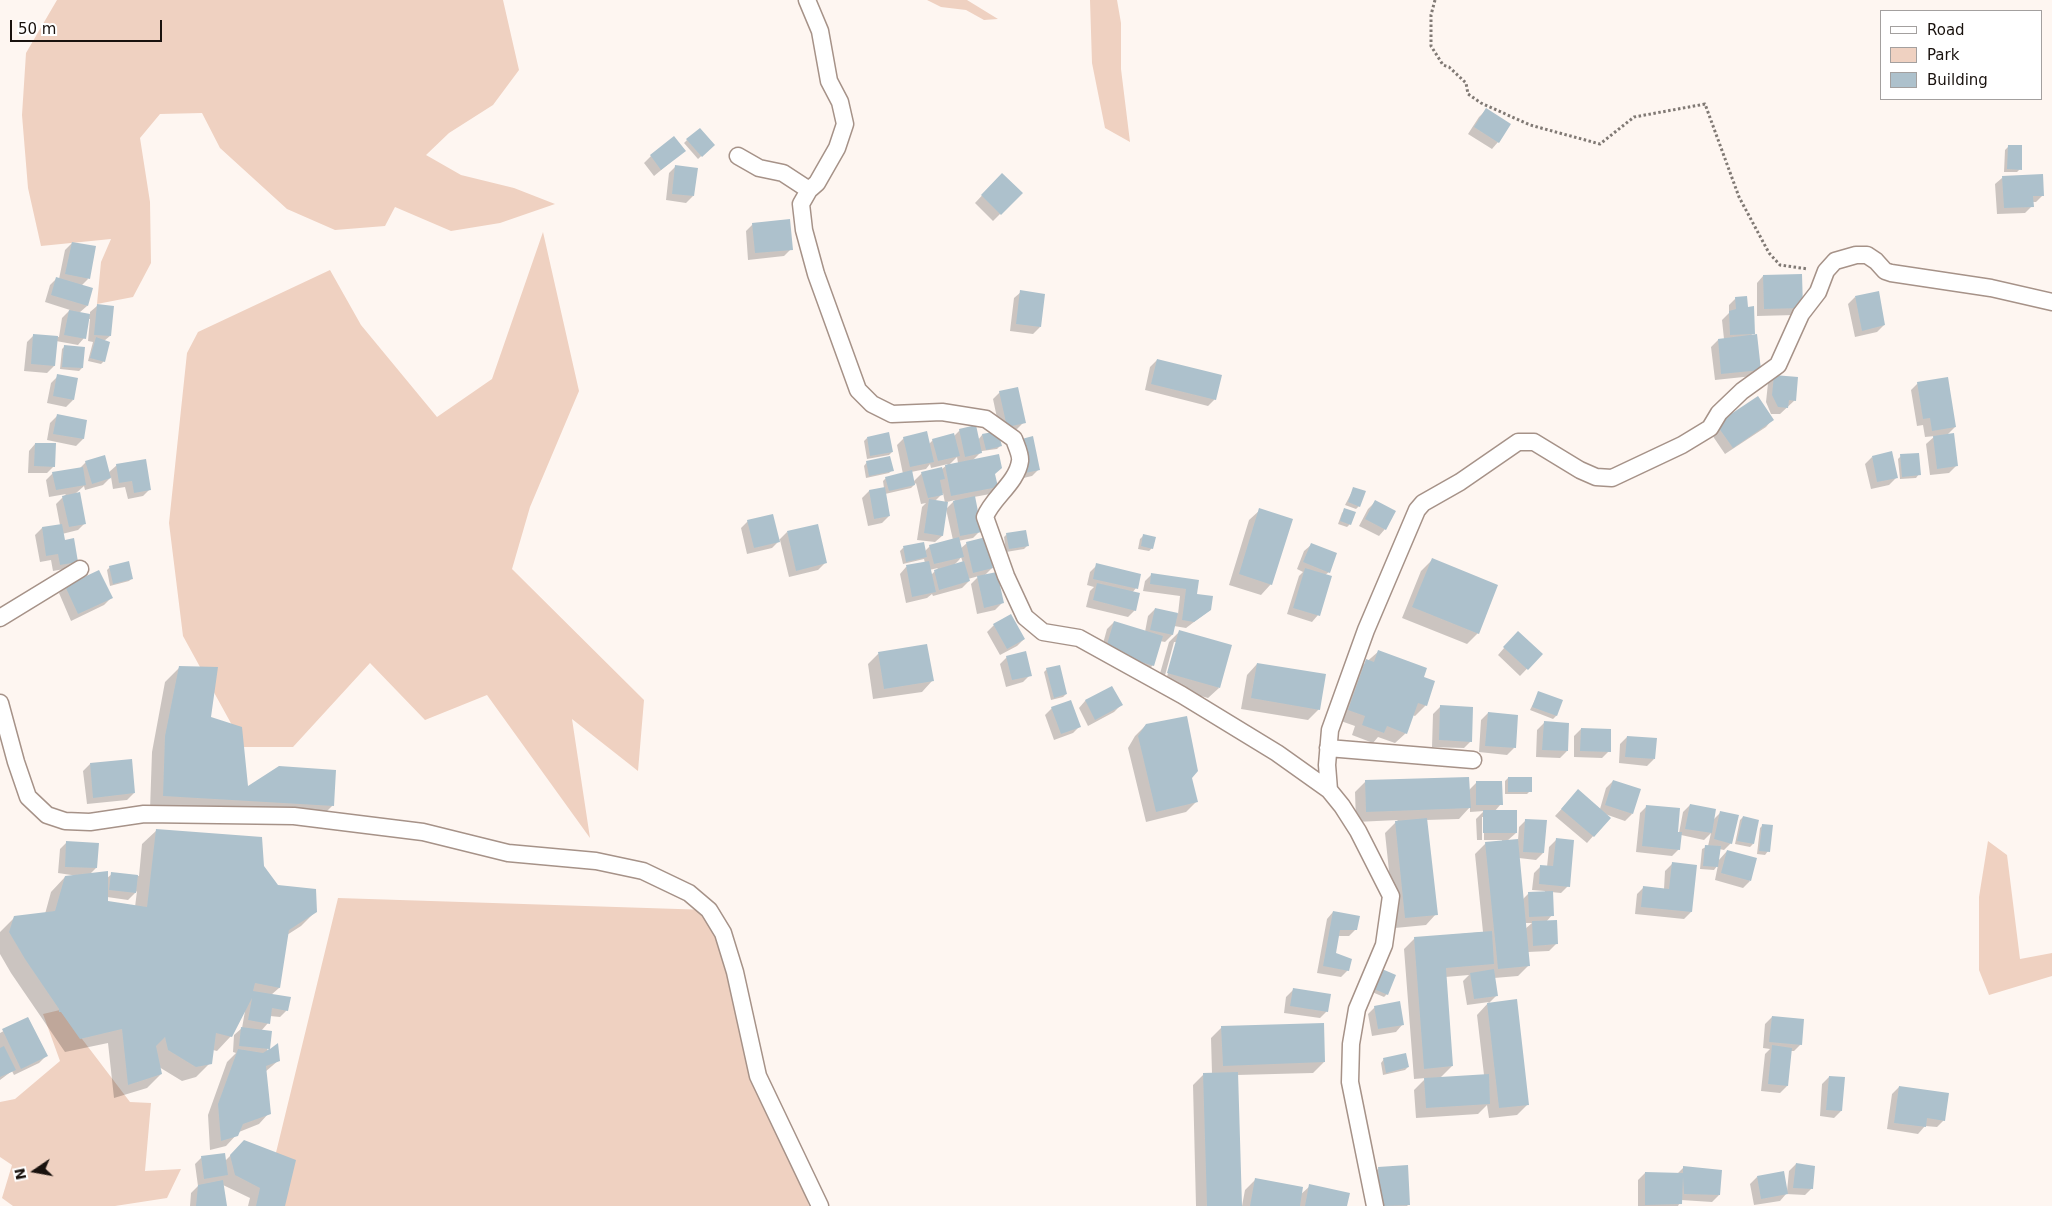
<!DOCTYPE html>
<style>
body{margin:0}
#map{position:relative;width:2052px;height:1206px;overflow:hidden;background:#fef6f1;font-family:"DejaVu Sans",sans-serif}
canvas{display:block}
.legend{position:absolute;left:1880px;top:10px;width:162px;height:90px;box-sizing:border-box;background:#fff;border:1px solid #a3a09f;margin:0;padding:6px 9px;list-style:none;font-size:15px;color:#19120e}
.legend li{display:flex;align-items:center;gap:10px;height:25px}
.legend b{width:25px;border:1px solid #a3a09f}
.north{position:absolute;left:10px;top:1146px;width:50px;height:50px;-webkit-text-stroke:4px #fff;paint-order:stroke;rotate:258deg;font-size:14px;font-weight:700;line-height:20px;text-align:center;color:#19120e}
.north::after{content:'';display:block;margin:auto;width:18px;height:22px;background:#19120e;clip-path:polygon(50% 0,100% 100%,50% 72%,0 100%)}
.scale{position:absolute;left:10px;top:20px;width:152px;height:22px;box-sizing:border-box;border:2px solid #19120e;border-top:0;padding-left:6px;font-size:15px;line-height:18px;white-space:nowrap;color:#19120e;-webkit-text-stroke:4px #fff;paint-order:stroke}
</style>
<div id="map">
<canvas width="2052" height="1206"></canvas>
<ul class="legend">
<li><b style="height:6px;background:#fff"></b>Road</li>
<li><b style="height:14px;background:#efd1c1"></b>Park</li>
<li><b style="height:14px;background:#adc1cc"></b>Building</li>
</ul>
<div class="north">N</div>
<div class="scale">50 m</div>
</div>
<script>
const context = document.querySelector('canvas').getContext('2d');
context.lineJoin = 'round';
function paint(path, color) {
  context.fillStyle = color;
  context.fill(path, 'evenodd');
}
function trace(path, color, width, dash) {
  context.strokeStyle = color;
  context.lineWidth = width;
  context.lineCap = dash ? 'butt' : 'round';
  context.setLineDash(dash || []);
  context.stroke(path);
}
paint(new Path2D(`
 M57,0H503L519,70L493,105L449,133L426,155L461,175L514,188L555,204L500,223L451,231L395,207L385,226L335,230L287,209L220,148L202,113L160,114L140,138L150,202L151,263L133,297L97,304L101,262L111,239L41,246L28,188L22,115L26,53Z
 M927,0H967L998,19L984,20L966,10L941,7Z
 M1090,0H1117L1121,23V69L1130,142L1105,128L1092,63Z
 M543,232L579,391L530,507L512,569L644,700L638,771L572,719L590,838L487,695L425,720L370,663L293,747H244L183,636L169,523L187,353L198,332L330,270L361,325L437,417L492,379Z
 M1988,841L2007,855L2020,959L2052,953V976L1989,995L1979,970V897Z
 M338,898L709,910L809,1206H263Z
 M60,1010L130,1102L151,1103L145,1171L181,1169L167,1198L115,1206H13L2,1198L12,1165L0,1157V1102L15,1099L60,1061L43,1014Z`), '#efd1c1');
paint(new Path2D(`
 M1486,110L1498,142L1492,149L1468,134L1479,117Z
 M687,140L710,148L698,159L684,143Z
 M2008,147L2020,169L2017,172H2004L2005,150Z
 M684,151L654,176L644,163L651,156Z
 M676,166L693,196L686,203L666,200L669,173Z
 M1002,174L1021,193L993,221L975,203Z
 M2002,178L2043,195L2036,202H2032V206L2025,213L1997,214L1995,184Z
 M753,224L791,249L784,256L748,260L746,231Z
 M72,243L88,279L81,286L87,306L79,313L90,315V312L97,306L110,336L104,341V361L101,364L88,361L93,342L88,341L90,319H88L84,338L78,345L56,341L54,366L47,373L24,371L27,342L34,335L59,337L62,318L70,310L45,302L50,285L57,278L59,279L65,250Z
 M1763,276H1801L1795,315L1757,316V283Z
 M1021,292L1040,327L1033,334L1010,331L1014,298Z
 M1855,297L1884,325L1877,332L1855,337L1848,304Z
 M1736,298L1754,333L1750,336L1760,369L1753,376L1715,380L1711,347L1718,340L1724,339L1722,320L1729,313V305Z
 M65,346L82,368L79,371L60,369L62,349Z
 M1157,360L1215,399L1208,406L1145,390L1150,367Z
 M58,376L73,400L66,407L47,403L51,383Z
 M1775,376L1795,400L1780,414H1771L1766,402L1768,383Z
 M1918,383L1955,427L1946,436L1956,466L1949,473L1930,475L1926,444L1935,436L1925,437L1923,425L1917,426L1911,390Z
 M1000,392L1024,422L1017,429L998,434L1000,446L997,449L982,451L973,460L994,474L997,487L990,494L974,497L980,531L973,538L958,541L960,549L967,543L992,568L984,576L1002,603L995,610L977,614L971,584L979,576L968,579L969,581L962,588L933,596L932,594L927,598L906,603L900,574L906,567L925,563L924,559L903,564L900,551L903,548L925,551L930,546L953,540L946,509L942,536L935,542L917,540L922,507L926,503L921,504L916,483L911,488L885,494L889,516L882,523L868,526L862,498L869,491L884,488L883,481L886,478L903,474L897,445L904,438L929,444L933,440L953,437L960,430L978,440L982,435L1000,432L993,399ZM957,457L958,463L949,465ZM930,464L931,468L948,464L942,469L922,473L913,482L911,472L926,469ZM943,493L945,503L935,501ZM955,500L946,509L947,502ZM961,557L963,563L953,566L959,560ZM938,568L931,575L929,570Z
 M57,416L86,421L83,439L76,446L47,440L50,423Z
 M1772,420L1766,427L1725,454L1710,432L1717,425Z
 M867,438L892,452L889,455L867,459L864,441Z
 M35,444L54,466L47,473H28L29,451Z
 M1012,448L1039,469L1032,476L1019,479Z
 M1901,456L1919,474L1916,478L1900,479L1898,459Z
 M1872,457L1896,478L1889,485L1871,489L1865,464Z
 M86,462L108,473L117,465L150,489L143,496L128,499L125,487L113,489L111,477L103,485L85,490L84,486L75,494L85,523L78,530L62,534L64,541L77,562L70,568L53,571L51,560L40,562L35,535L42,528L60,525L56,504L66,494L49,497L46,480L53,473L79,469Z
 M867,462L892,470L889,473L866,478L864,466Z
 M1354,488L1359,506L1356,509L1345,505Z
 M1375,502L1385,529L1379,536L1359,526L1368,509Z
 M1260,510L1271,584L1261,595L1229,585L1249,520Z
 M1345,510L1350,524L1347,527L1338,524L1342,513Z
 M748,521L778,541L787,532L825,563L818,570L789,577L780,540L772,548L747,554L741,528Z
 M1007,534L1027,546L1024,549L1006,552L1004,537Z
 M1143,536L1152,548L1149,551L1138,549L1140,539Z
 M1311,545L1329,572L1325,575L1318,615L1312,622L1287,614L1299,576L1303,572L1297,569L1304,551Z
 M1432,560L1478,633L1467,644L1402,618L1421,571Z
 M1097,565L1136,588L1132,593L1135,610L1128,617L1086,607L1090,591L1094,587L1087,585L1090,572Z
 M110,567L132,578L129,581L110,586L107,570Z
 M1152,574L1197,581L1195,595L1210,610L1186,628L1174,626L1172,635L1165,642L1160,641L1153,665L1146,672L1099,658L1107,629L1114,622L1145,632L1148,616L1155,609L1178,614L1180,596L1143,591L1145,581Z
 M66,587L111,598L104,605L71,621L59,593Z
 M1010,615L1024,639L1017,646L1000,655L987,632L994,625Z
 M1179,632L1219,688L1208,698L1157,684L1169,642ZM1174,642H1177L1166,680L1164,679Z
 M1511,640L1541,654L1520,676L1498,655Z
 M926,646L932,681L922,692L873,699L868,664L878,654Z
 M1379,651L1426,705L1415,716L1412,715L1406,733L1395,743L1378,737L1373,743L1352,735L1355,726L1338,720L1356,671Z
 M1007,657L1030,675L1023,682L1006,687L1000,664Z
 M1257,664L1319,709L1308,720L1241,709L1247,675Z
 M180,667L210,718L247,788L333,805L319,819L150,810L152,752L165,682Z
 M1047,669L1066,694L1063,697L1051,700L1044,672Z
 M1112,687L1121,705L1114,712L1088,726L1079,708L1085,701Z
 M1539,692L1561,701L1556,716L1553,719L1530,710Z
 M1440,707L1471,741L1464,748L1432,747L1433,714Z
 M1052,708L1080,726L1073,733L1054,740L1045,715Z
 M1488,713L1514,748L1507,755L1479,752L1481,720Z
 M1544,723L1567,751L1560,758L1536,757L1537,730Z
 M1146,725L1191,778L1197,801L1186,812L1146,822L1128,748L1135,736Z
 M1581,729L1609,751L1602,758L1574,757V736Z
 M1627,737L1654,759L1647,766L1619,763L1620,744Z
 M90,764L134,793L127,800L87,804L83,771Z
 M1508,778L1530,791L1527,794H1505V781Z
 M1366,781L1469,790L1476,783L1501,804L1494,812L1516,833L1507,841L1518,840L1519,827L1526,820L1543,853L1536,860L1519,858L1523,899L1528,894L1545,893V891L1532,890L1534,873L1541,866L1547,867L1549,847L1556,840L1568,886L1561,893L1551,892L1552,915L1546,922L1556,944L1549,951L1528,952L1529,965L1518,976L1494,978L1497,995L1488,1004L1528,1104L1517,1115L1489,1118L1487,1105L1478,1114L1416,1118L1414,1090L1426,1078L1414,1079L1404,949L1415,938L1483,932L1475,854L1486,843L1502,842V840H1477L1476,819L1484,811L1470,812V807L1459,819L1426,820L1436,914L1426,925L1395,928L1385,833L1398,820L1356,822L1355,792ZM1482,817H1484V840H1482ZM1525,923H1532L1525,929ZM1469,975L1463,981L1467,1005L1489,1002L1477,1015L1484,1075L1440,1078L1452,1066L1445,977Z
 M1613,781L1632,814L1625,821L1605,814L1609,818L1587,843L1555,816L1578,791L1600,809L1606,788Z
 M1690,805L1713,820L1721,812L1731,843L1724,850L1719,849L1718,861L1727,851L1750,881L1743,888L1715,880L1718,865L1714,870L1700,869L1702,849L1708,846L1711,833L1704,840L1681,835L1679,849L1672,856L1636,852L1640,813L1647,806L1677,833H1679L1683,812Z
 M1743,817L1753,844L1750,847L1735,844L1740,820Z
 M1763,825L1768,851L1765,855L1757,854L1760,828Z
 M157,830L262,866L277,886L316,911L301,926L287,935L279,988L271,995L287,1010L280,1017L270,1016L268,1023L261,1031L270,1032L267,1052L279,1060L265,1072L269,1113L259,1124L239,1132L226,1146L210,1150L208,1115L227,1062L236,1053L233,1052L234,1035L242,1028L245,1011L231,1036L217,1051L213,1050L210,1063L196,1077L182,1081L159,1067L161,1074L147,1088L114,1098L108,1043L65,1052L11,973L0,954V932L15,917L45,914L51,892L65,877L78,876L58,873L60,849L67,842L96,868L90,874L107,878L112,874L139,876L142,844ZM137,891L135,907L107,902V897L128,900Z
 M1672,864L1695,866L1691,912L1684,919L1635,914L1637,894L1644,887L1664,889L1665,871Z
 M1333,912L1356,929L1349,936H1338L1334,954L1348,970L1341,977L1317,973L1327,919Z
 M1383,970L1387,994L1384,997L1372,992Z
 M1293,990L1327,1011L1320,1018L1284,1013L1286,997Z
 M1375,1007L1402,1025L1396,1032L1372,1036L1368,1014Z
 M1772,1017L1801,1044L1794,1051H1790L1787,1086L1780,1093L1761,1091L1765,1054L1770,1049L1763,1048L1765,1024Z
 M28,1018L46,1056L39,1063L14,1075L12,1071L0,1080V1033Z
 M1222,1027L1324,1062L1313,1073L1237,1075L1241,1206H1196L1193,1085L1204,1074H1212L1211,1038Z
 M1384,1059L1408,1067L1405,1070L1383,1075L1381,1063Z
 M1829,1077L1841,1111L1834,1118L1820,1116L1822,1084Z
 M1899,1087L1944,1120L1937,1127L1925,1126L1918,1134L1887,1129L1892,1094Z
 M245,1141L283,1206H248L250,1198L223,1185L226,1206H170H190L191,1193L198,1186L195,1164L202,1157L225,1161Z
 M1796,1164L1812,1188L1805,1195L1786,1194L1780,1201L1754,1205L1750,1184L1757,1177L1787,1191L1789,1171Z
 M1684,1167L1719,1195L1712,1202L1681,1200L1678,1206H1638V1180L1645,1173L1677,1174Z
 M1379,1168L1409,1204L1407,1206H1374L1372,1175Z
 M1256,1179L1300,1195L1310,1186L1346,1206H1242L1245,1190Z`), '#0003');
paint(new Path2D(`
 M1486,108L1511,124L1499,143L1474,127Z
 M700,128L715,145L702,157L686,139Z
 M674,136L686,151L661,170L650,155Z
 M2008,145H2022V170L2007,169Z
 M675,165L698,168L694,196L672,194Z
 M1002,173L1023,193L1001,215L981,195Z
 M2043,174L2044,196H2033L2034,207L2004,208L2002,176Z
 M790,219L793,250L755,253L752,223Z
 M72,242L96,246L90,279L65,274Z
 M1802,274L1803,308L1764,309L1763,275Z
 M56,277L93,288L88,306L51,295Z
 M1020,290L1045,294L1041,327L1016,324Z
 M1879,291L1885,325L1862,331L1855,296Z
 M1747,296L1748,307L1754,306L1755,334L1730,335L1729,311L1736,309L1735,297Z
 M97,304L114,306L111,336L94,335Z
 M69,310L90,314L86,339L64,335Z
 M33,334L58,336L55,366L31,364Z
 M1757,334L1761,370L1721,374L1718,339Z
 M96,337L110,342L105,362L90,358Z
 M64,345L85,347L83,368L62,367Z
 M1157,359L1222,375L1216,400L1151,384Z
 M57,374L78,378L74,400L53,396Z
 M1774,375L1798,377L1796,401L1789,400L1788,408L1778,407L1772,395Z
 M1948,377L1956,427L1932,431L1930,418L1923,419L1917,382Z
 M1018,387L1026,423L1007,427L999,391Z
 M1758,396L1774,420L1733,448L1716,424Z
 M57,414L87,420L84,439L53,434Z
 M976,425L982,453L965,457L959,429Z
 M927,431L934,462L910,467L903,437Z
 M998,431L1002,446L986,450L982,434Z
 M889,432L893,452L870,456L867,437Z
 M954,433L960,456L938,461L932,439Z
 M1954,433L1958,466L1937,469L1933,436Z
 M1033,436L1040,470L1025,473L1018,440Z
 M35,443H56L55,467L34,466Z
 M1892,451L1898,478L1877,482L1872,456Z
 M1919,453L1921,475L1902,477L1900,454Z
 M999,454L1002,468L995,474L998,487L951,496L945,465Z
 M105,455L111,478L92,484L85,461Z
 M890,456L894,471L869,476L866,461Z
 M146,459L151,490L134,493L132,481L119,483L116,464Z
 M83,467L86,485L56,490L52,472Z
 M942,467L945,479L940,480L943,495L928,498L921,472Z
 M912,470L915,485L889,491L885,477Z
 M885,487L890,516L874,519L869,490Z
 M1353,487L1366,491L1360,507L1348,502Z
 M80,492L86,524L69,527L62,496Z
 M975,496L982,532L960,536L953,501Z
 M929,499L948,502L943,536L924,533Z
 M1375,500L1396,511L1386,530L1365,519Z
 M1259,508L1293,519L1272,585L1239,574Z
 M1344,508L1356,512L1351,525L1340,521Z
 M773,514L780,542L754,548L747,520Z
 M62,524L65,540L74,538L78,562L60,565L58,554L46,556L42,527Z
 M818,524L827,563L796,571L787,531Z
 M1026,530L1029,546L1009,549L1006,533Z
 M1143,534L1156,537L1153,549L1141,546Z
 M959,537L964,557L934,564L929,545Z
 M986,537L993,568L973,573L966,542Z
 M924,542L927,557L906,562L903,546Z
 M1311,543L1337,553L1330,573L1303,562Z
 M1432,558L1498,585L1479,634L1412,607Z
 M129,561L133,579L113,584L109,566Z
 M929,561L936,592L912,597L906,565Z
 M964,561L970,581L939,590L934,570Z
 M1096,563L1141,574L1138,589L1093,579Z
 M1305,568L1332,576L1320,616L1293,608Z
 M99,570L113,598L78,614L65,586Z
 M997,572L1004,603L984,608L977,576Z
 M1151,573L1199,580L1197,594L1213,596L1211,610L1194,622L1182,620L1186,589L1150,584Z
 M1097,583L1140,593L1136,611L1093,600Z
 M1155,608L1178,613L1173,635L1150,630Z
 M1011,614L1025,639L1007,649L993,624Z
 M1114,621L1163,636L1154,666L1105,651Z
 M1179,630L1232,645L1220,688L1167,673Z
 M1518,631L1543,654L1528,670L1503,647Z
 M927,644L934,681L884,689L878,652Z
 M1378,650L1427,668L1424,677L1435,681L1427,706L1418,703L1407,734L1387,726L1384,733L1362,725L1365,716L1348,710L1366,659L1374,662Z
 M1026,651L1032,676L1012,680L1006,656Z
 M1257,663L1326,674L1320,710L1251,698Z
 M1060,665L1067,694L1054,698L1046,668Z
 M179,666L218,667L211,717L242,727L248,786L279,766L336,770L334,806L163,796L165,736Z
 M1112,686L1123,705L1095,720L1085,700Z
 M1538,691L1563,700L1557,716L1532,707Z
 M1071,700L1081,727L1061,734L1051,707Z
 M1440,705L1473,707L1472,742L1439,740Z
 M1488,712L1518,715L1516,748L1485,746Z
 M1187,716L1198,771L1192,778L1198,802L1156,812L1138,736L1146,724Z
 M1544,721L1569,723L1568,751L1542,750Z
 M1581,728L1611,729V752L1580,751Z
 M1627,736L1657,738L1655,759L1625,757Z
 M132,759L135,793L93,798L90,763Z
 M1469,777L1471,808L1366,812L1365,780Z
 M1508,777H1532V792H1508Z
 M1613,780L1641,789L1633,814L1605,805Z
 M1476,781H1502L1503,805H1476Z
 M1578,789L1611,818L1594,837L1561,809Z
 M1690,804L1716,809L1712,833L1685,829Z
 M1646,805L1680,808L1678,832H1682L1680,850L1642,846Z
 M1483,810H1517V833H1483Z
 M1720,811L1739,815L1732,844L1714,839Z
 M1743,816L1759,820L1754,844L1737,841Z
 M1427,818L1438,915L1405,918L1395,821Z
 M1525,819L1547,820L1544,853L1523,852Z
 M1762,824L1773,825L1770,852L1759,851Z
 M156,829L262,837L264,866L278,885L316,889L317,912L289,930L280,988L255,983L253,991L291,997L288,1011L272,1008L270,1024L248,1020L252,998L232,1037L216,1033L212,1064L196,1067L168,1050L165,1037L156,1046L162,1074L128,1085L122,1029L80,1039L61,1012H59V1009L25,959L9,932L14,916L55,911L65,876L108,871V901L147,907Z
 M1556,838L1574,840L1570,887L1539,884L1540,865L1553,866Z
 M1518,839L1530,966L1498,969L1485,842Z
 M66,841L99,843L97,868L65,867Z
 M1705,845L1721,846L1718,867L1703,866Z
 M1727,850L1757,858L1751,881L1721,873Z
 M1672,862L1697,865L1692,912L1641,907L1643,886L1669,889Z
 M111,872L138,875L136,893L109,890Z
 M1553,891L1554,916L1529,917L1528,892Z
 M1333,911L1360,916L1357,930H1340L1336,953L1352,959L1349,971L1323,966Z
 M1557,920L1558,944L1533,946L1532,921Z
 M1492,931L1494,964L1446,968L1453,1066L1424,1069L1414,937Z
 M1382,969L1396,975L1388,995L1374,989Z
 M1494,969L1498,996L1474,999L1470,973Z
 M1293,988L1331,994L1328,1012L1290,1006Z
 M1517,999L1529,1105L1499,1108L1487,1003Z
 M1400,1001L1404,1025L1378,1029L1374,1006Z
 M1772,1016L1804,1019L1802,1045L1769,1042Z
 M28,1017L48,1056L21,1069L2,1029Z
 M1324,1023L1325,1062L1223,1066L1221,1026Z
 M241,1027L272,1031L270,1049L278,1043L280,1061L266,1066L271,1114L243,1124L238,1136L221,1141L218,1104L238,1049L263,1053L269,1049L239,1046Z
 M1772,1045L1792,1048L1788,1086L1768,1084Z
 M4,1046L16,1070L0,1077V1048Z
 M1406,1053L1409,1067L1386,1073L1383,1058Z
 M1238,1072L1242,1206H1207L1203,1073Z
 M1489,1074L1490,1104L1426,1108L1424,1078Z
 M1829,1076L1845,1077L1842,1111L1826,1110Z
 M1899,1086L1949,1093L1945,1121L1927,1118L1926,1127L1894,1123Z
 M244,1140L296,1160L285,1206H256L260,1188L235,1175L230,1155Z
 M225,1153L228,1175L204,1179L201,1156Z
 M1796,1163L1815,1166L1813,1189L1793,1188Z
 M1408,1165L1410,1205L1381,1206L1378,1167Z
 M1683,1166L1722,1170L1720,1195L1684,1194L1683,1177L1682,1204L1645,1205V1172L1683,1173Z
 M1784,1171L1788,1194L1761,1199L1757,1176Z
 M1255,1178L1303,1187L1300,1206H1250Z
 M223,1180L227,1206H196L198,1185Z
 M1309,1184L1350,1193L1347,1206H1305Z`), '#adc1cc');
const street = new Path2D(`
 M807,0L820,31L829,81L840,102L845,124L837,148L817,183L809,190L801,204L804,230L816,274L858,390L872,404L892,414L942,412L986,419L1014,439C1016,445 1021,455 1020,461C1017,483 992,498 985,517L1006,576L1025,617L1043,632L1079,638L1182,695L1277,753L1329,790L1342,806L1358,831L1391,896L1384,945L1357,1009L1351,1044L1350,1082L1375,1206
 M738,156L759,168L783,173L809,190
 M0,618L80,569
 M0,703L16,762L28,797L47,815L65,821L90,822L144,814L294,816L423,832L508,853L596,861L643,871L689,893L709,910L723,933L735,972L758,1076L820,1206
 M1328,748L1473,760
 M1329,790L1327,765L1330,730L1366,630L1417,510L1423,503L1460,482L1518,442H1534L1580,470L1596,477L1612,478L1682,445L1710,428L1719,413L1742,391L1778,365L1801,314L1818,292L1826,271L1835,261L1856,255H1867L1876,261L1885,271L1891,273L1991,288L2052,302`);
trace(street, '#a69288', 19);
trace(new Path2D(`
 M1435,0L1431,15V46L1443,65L1449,67L1466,83L1468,94L1481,103L1530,125L1600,144L1634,117L1705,104L1739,197L1769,253L1780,265L1808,269`), '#807974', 3, [2.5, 2.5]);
trace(street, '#fff', 16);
</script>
